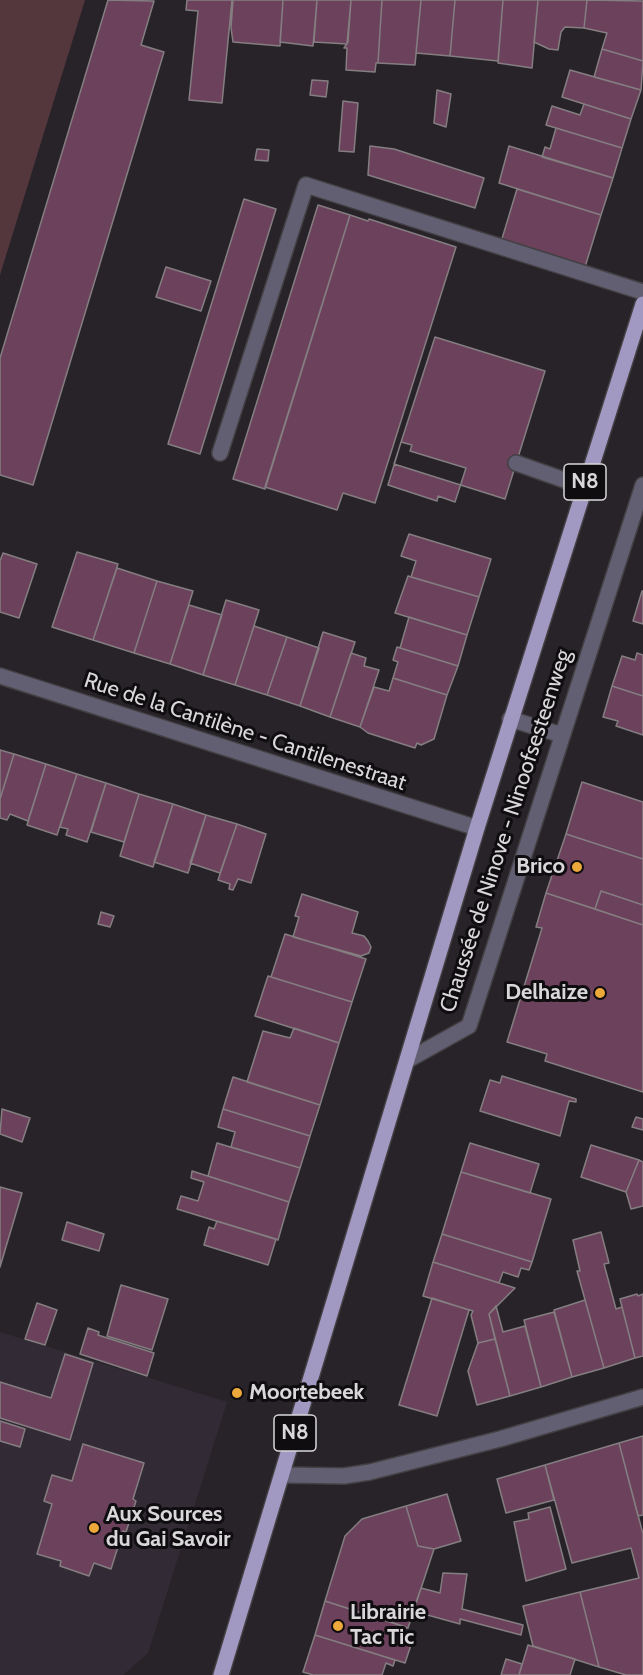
<!DOCTYPE html>
<meta charset="utf-8">
<style>
body{margin:0}
canvas{display:block;background:#272328}
</style>
<canvas width="643" height="1675"></canvas>
<script>
const context = document.querySelector('canvas').getContext('2d');
context.lineJoin = 'round';
function paint(path, color) {
  context.fillStyle = color;
  context.fill(path, 'evenodd');
}
function trace(path, color, width, dash) {
  context.strokeStyle = color;
  context.lineWidth = width;
  context.lineCap = dash ? 'butt' : 'round';
  context.setLineDash(dash || []);
  context.stroke(path);
}
function drawText(font, color, halo, rows, align = 'center') {
  context.font = font + ' Cabin,sans-serif';
  context.lineWidth = 6;
  context.setLineDash([]);
  context.textBaseline = 'middle';
  context.strokeStyle = halo;
  context.fillStyle = color;
  for (const [text, x, y, turn = 0] of rows) {
    context.save();
    context.translate(x, y);
    context.rotate((+turn || 0) * Math.PI / 180);
    context.textAlign = isNaN(turn) ? turn : align;
    if (halo) context.strokeText(text, 0, 0);
    context.fillText(text, 0, 0);
    context.restore();
  }
}
paint(new Path2D(`
 M0,1332L227,1402L148,1653L123,1675H0Z`), '#322b35');
paint(new Path2D(`
 M0,0H85L0,275Z`), '#54363d');
const building = new Path2D(`
 M108,0L154,1L141,45L164,52L33,485L0,475V358Z
 M187,0H232L222,103L189,100L198,11L186,10Z
 M233,0H283L280,46L233,42L231,28Z
 M283,0H317L313,46L280,42Z
 M317,0H351L347,44L314,42Z
 M351,0H382L378,63H376L375,72L346,70L347,48H344L348,42Z
 M382,0H421L415,65L378,63Z
 M421,0H455L450,56L416,53Z
 M455,0H503L498,61L450,56Z
 M503,0H538L532,68L498,63Z
 M538,0H587L584,28L565,27L561,32L558,50L549,49L534,42Z
 M587,0L643,1V61L602,49L607,33L584,28Z
 M602,49L643,61L641,90L594,77Z
 M570,70L641,90L631,119L562,97Z
 M312,80L328,81L326,97L310,95Z
 M437,90L451,94L446,127L434,123Z
 M343,101L358,103L354,152L339,151Z
 M584,104L631,119L622,148L546,125L552,106L580,115Z
 M556,128L622,148L613,178L542,157L545,147L550,149Z
 M370,146L394,149L484,178L475,208L368,175Z
 M509,146L613,178L601,215L499,183Z
 M257,149L269,150L268,161L255,160Z
 M517,189L601,215L585,267L501,242Z
 M244,199L276,209L200,454L168,444Z
 M318,205L350,215L265,489L233,479Z
 M350,215L368,221L369,219L456,247L375,503L343,493L337,510L265,487Z
 M166,267L211,281L201,311L156,297Z
 M435,337L545,371L505,499L394,464Z
 M401,442L412,445L410,451L466,468L455,502L438,496L437,501L388,485Z
 M409,534L491,559L479,597L411,577L416,561L401,556Z
 M77,552L118,564L93,640L52,627Z
 M3,553L37,564L19,618L0,612V561Z
 M117,568L157,581L134,653L93,640Z
 M408,576L479,597L467,635L395,613Z
 M157,581L193,591L170,664L134,653Z
 M642,591H643V624L633,621Z
 M226,600L259,610L235,685L203,675Z
 M189,605L222,615L203,675L170,664Z
 M409,617L467,635L458,666L400,648Z
 M254,626L287,637L267,695L235,685Z
 M323,632L355,642L330,717L300,706Z
 M287,637L319,648L300,706L267,695Z
 M397,647L458,666L447,695L393,678L398,662L393,660Z
 M351,653L366,658L364,666L379,670L360,727L330,717Z
 M637,653L643,655V696L612,686L622,656L635,660Z
 M393,678L447,695L434,739L421,745L417,743L415,748L368,733L360,727L374,687L389,691Z
 M612,686L643,696V735L616,726L618,721L603,717Z
 M0,750L14,754L0,799Z
 M14,754L46,764L28,821L10,814L7,820L0,818V799Z
 M46,764L77,774L57,835L27,825Z
 M77,774L106,783L87,842L66,835L68,829L60,827Z
 M582,782L643,802V859L566,834Z
 M106,783L139,794L124,842L91,832Z
 M139,794L173,804L153,867L120,856Z
 M173,804L206,815L188,873L154,862Z
 M206,815L237,824L220,873L190,863Z
 M237,824L266,834L251,883L238,879L233,890L229,889L230,884L218,880Z
 M566,834L643,859V905L601,891L595,909L546,893Z
 M601,891L643,905V925L595,909Z
 M546,893L643,925V1092L545,1061L547,1054L507,1042L542,928L536,927Z
 M302,894L358,912L352,933L364,936L368,941L371,947L369,953L361,956L293,937L299,917L295,916Z
 M101,912L114,916L110,927L98,924Z
 M285,934L366,959L352,1002L271,977Z
 M268,976L352,1002L339,1043L255,1016Z
 M294,1028L339,1043L320,1105L247,1082L263,1031L290,1038Z
 M502,1076L576,1099V1102L569,1101L560,1136L480,1111L490,1080L500,1083Z
 M233,1077L320,1105L310,1136L223,1109Z
 M2,1109L30,1118L22,1142L0,1134Z
 M223,1109L310,1136L300,1168L231,1147L235,1132L218,1127Z
 M636,1117L643,1119V1130L632,1127Z
 M217,1143L300,1168L289,1202L208,1176Z
 M470,1143L539,1164L530,1193L461,1172Z
 M591,1145L639,1160L626,1192L581,1177Z
 M639,1160L643,1162V1206L631,1209L626,1192Z
 M192,1171L289,1202L278,1240L177,1209L181,1196L198,1201L204,1182L191,1178Z
 M461,1172L551,1199L532,1262L442,1234Z
 M0,1187L22,1193L0,1267Z
 M217,1221L276,1239L268,1265L204,1245L209,1227L214,1229Z
 M67,1222L104,1234L99,1251L62,1240Z
 M601,1232L609,1263L604,1264L616,1309L622,1307L635,1358L604,1368L577,1271H580L573,1240Z
 M442,1234L532,1262L529,1270L521,1268L518,1277L503,1272L499,1283L433,1262Z
 M433,1262L515,1288L489,1314L495,1339L478,1343L471,1315L473,1311L423,1296Z
 M121,1285L168,1299L152,1350L107,1336Z
 M637,1294L638,1296L643,1294V1356L635,1358L620,1299Z
 M432,1298L469,1310L437,1416L399,1405Z
 M585,1300L604,1368L572,1377L554,1310Z
 M37,1303L57,1310L45,1345L25,1339Z
 M496,1306L503,1332L525,1326L541,1387L510,1396L489,1314Z
 M554,1312L572,1377L541,1387L524,1320Z
 M88,1328L99,1332L98,1335L154,1353L147,1376L80,1354Z
 M495,1339L510,1396L477,1405L468,1371L478,1343Z
 M65,1354L93,1363L70,1440L0,1418V1382L51,1398Z
 M0,1421L25,1429L20,1447L0,1441Z
 M643,1436V1515L638,1516L619,1443Z
 M619,1443L643,1534V1675H626L599,1667L580,1592L639,1578L631,1548L572,1563L545,1465Z
 M83,1444L144,1463L133,1499L136,1501L126,1532L123,1531L111,1569L94,1563L89,1576L60,1566L61,1561L37,1554L52,1504L44,1501L52,1475L72,1481Z
 M545,1465L554,1500L506,1513L497,1479Z
 M447,1494L461,1541L434,1549L418,1546L406,1506Z
 M406,1506L418,1546L434,1549L408,1628L325,1601L345,1536L362,1519Z
 M550,1507L566,1569L526,1581L514,1522L529,1519L528,1513Z
 M443,1573L467,1574L462,1609L523,1625L521,1635L460,1619V1624L413,1611L421,1588L440,1593Z
 M580,1592L599,1667L533,1646L523,1606Z
 M325,1601L406,1627L401,1642L411,1645L405,1663L315,1635Z
 M315,1635L395,1660L393,1666L386,1663L382,1675H313L303,1672Z
 M528,1645L575,1659L570,1675H519Z
 M506,1659L522,1664L519,1675H501Z`);
paint(building, '#6c415c');
trace(building, '#847e81', 1.5);
const lane = new Path2D(`
 M220,453L306,185L643,292
 M516,463L584,487
 M510,719L562,735
 M408,1060L469,1026L643,485`);
const street = new Path2D(`
 M0,676L477,828
 M283,1475L344,1476L370,1472L500,1439L643,1397`);
const primary = new Path2D(`
 M221,1675L477,828L643,304`);
trace(lane, '#434044', 18);
trace(street, '#434044', 18);
trace(primary, '#434044', 18);
trace(lane, '#635f73', 15);
trace(street, '#635f73', 15);
trace(primary, '#a299c2', 15);
for (const [x, y, r, color] of [
 [577,867,6,"#eda83b"],
 [600,993,6,"#eda83b"],
 [237,1393,6,"#eda83b"],
 [94,1528,6,"#eda83b"],
 [338,1626,6,"#eda83b"]
]) {
  const dot = new Path2D();
  dot.arc(x, y, r, 0, 2 * Math.PI);
  context.fillStyle = color;
  context.fill(dot);
  trace(dot, '#0f0d0f', 2);
}
for (const [x, y, w] of [
 [585,482,42],
 [295,1433,42]
]) {
  const box = new Path2D();
  box.roundRect(x - w / 2, y - 18, w, 36, 4.5);
  context.fillStyle = '#0f0d0f';
  context.fill(box);
  trace(box, '#d9d7da', 1.5);
}
drawText('bold 21px', '#d9d7da', null, [
 ["N8",585,482],
 ["N8",295,1433]
]);
drawText('22px', '#d9d7da', '#0f0d0f', [
 ["Rue de la Cantilène - Cantilenestraat",245,732,18],
 ["Chaussée de Ninove - Ninoofsesteenweg",506,831,-72]
]);
drawText('bold 22px', '#d9d7da', '#0f0d0f', [
 ["Brico",565,867,"right"],
 ["Delhaize",588,993,"right"],
 ["Moortebeek",249,1393],
 ["Aux Sources",106,1515],
 ["du Gai Savoir",106,1540],
 ["Librairie",350,1613],
 ["Tac Tic",350,1638]
], 'left');
</script>
